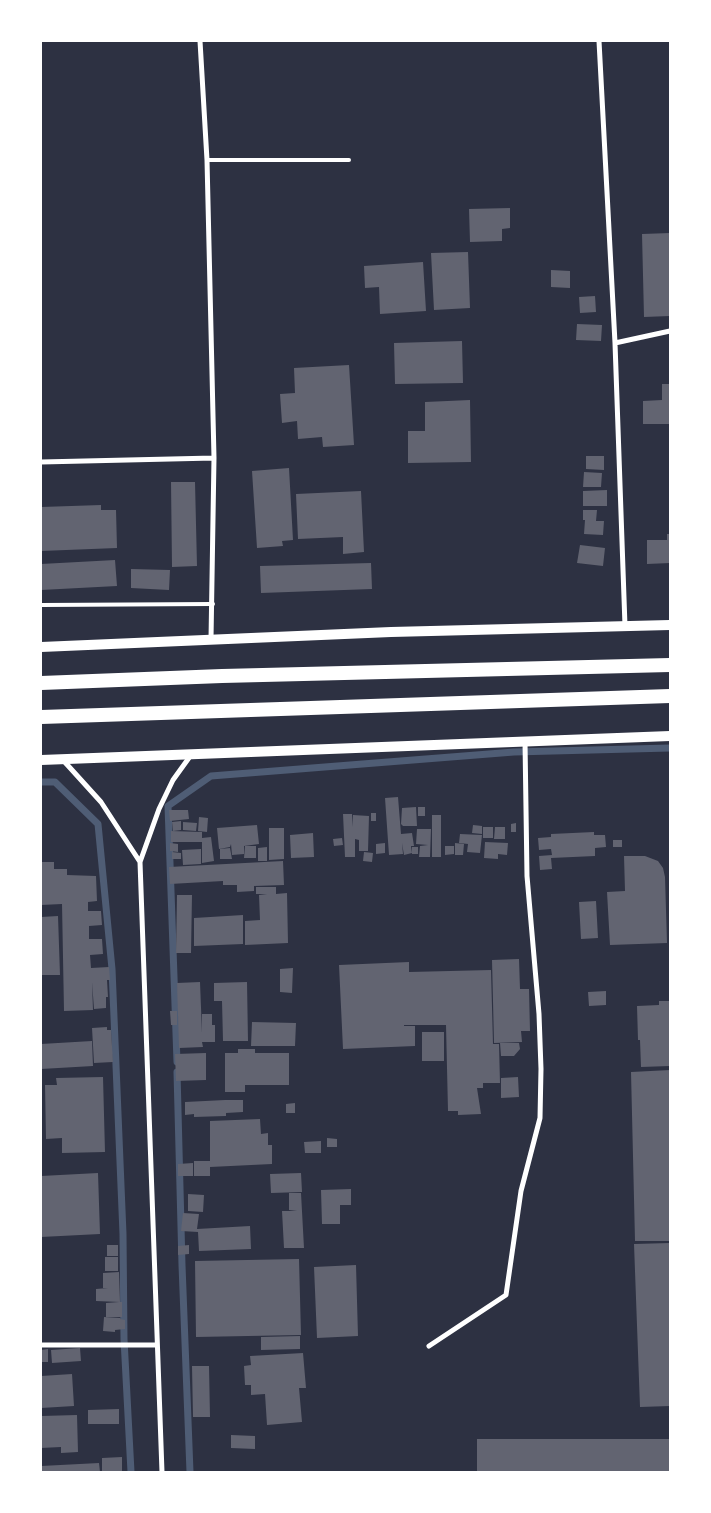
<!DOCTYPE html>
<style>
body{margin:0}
#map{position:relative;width:711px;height:1513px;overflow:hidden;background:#2d3142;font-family:Rubik,sans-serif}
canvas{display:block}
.frame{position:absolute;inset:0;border:42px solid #fff;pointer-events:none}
</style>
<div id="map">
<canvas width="711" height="1513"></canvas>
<div class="frame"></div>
</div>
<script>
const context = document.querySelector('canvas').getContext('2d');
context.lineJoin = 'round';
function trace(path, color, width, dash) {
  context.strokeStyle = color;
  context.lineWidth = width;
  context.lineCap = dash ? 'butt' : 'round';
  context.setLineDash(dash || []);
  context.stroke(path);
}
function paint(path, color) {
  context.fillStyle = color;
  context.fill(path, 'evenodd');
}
trace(new Path2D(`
 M41,782H55L98,824L112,969L123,1234L124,1339L131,1472
 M177,1062L168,806L211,776L514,752L670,748
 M177,1072L182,1265L190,1472`), '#4f5d75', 7);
paint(new Path2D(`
 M510,208V228L502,229V241L470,242L469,209Z
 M670,233V316L644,317L642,234Z
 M468,252L470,308L434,310L431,253Z
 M423,262L426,311L380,314L379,287L365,288L364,266Z
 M551,270L570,271V288L551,287Z
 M595,296L596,312L580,313L579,297Z
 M577,324L602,325L601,341L576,340Z
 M462,341L463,383L395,384L394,343Z
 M349,365L354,445L323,447L322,437L298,439L297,421L282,423L280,394L295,393L294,368Z
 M662,384H670V424H643V401L662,400Z
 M470,400L471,462L408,463V431H425V402Z
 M586,456H604V470L586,469Z
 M289,468L293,540L282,541L283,546L257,548L252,471Z
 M584,472L602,473L601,487H583Z
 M171,482H195L197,566L172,567Z
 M607,490V506H583V491Z
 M361,491L364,552L343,554V537L298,539L296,494Z
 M101,505V510H116L117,548L41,551V507Z
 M583,510H597L596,521H604L603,535L584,534L585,520H583Z
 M667,534H670V563L647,564V540H667Z
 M580,545L605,548L603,566L577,563Z
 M115,560L117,586L41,590V564Z
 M371,563L372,589L261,593L260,566Z
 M131,569L170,570L169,590L131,588Z
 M398,797L401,834L412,833L414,846H411L412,853L404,855L402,843L403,854L389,855L385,798Z
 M416,807L417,826H403L401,824L402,808Z
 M418,807H425V816H418Z
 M169,810H188L189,819L170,821Z
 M371,813H376V821H371Z
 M343,814H352L353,827V815L369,816L368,851H359V840L355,839V857H345Z
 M432,815H441V857H432Z
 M199,817L208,818L207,832L198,831Z
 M181,821V830L173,831L172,822Z
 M183,822L197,823L196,831L183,830Z
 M516,823V832H511V824Z
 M257,825L259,844L244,846V854L232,855L231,844L230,847L219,849L217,828Z
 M473,825L482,826V834L472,833Z
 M483,827H493V838H483Z
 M495,827H505V839H494Z
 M269,828H284V859L269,860Z
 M417,829H431L430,857H419L420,846L428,845L416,844Z
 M171,831L202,832V838L211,837L214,861L202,863V842H171Z
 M594,832V835H605L606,847L595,848V856L551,858L552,869L540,870L539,856L552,855L551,849L539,850L538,838L551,837V834Z
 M313,833L314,857L291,858L290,835Z
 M460,834L482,835L480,853L467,852L468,844L459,843Z
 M342,838L343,845L334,846L333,839Z
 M613,840H622V847H613Z
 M485,842L508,843L507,855L498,854V859L484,858Z
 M170,843L178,844V852L170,851Z
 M385,843V853L376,854V844Z
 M455,843L464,844L463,855H455Z
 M245,846H256V858H244Z
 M445,846H454V854L445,855Z
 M267,847V861H258V848Z
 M412,847H418V854H412Z
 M230,848L232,859H220V849Z
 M201,849V864L183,865L182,850Z
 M172,852L181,853V859H172Z
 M364,852L373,853L372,862L363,861Z
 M624,856H645L658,861L663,868L665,877L667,943L610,945L607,892L625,891Z
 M283,861L284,885L254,886V891L237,892V885H223V881L170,884L169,867Z
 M41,862H54V869H67V875L96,876L97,901L88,902V911H101L102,925L89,926V939H102L103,954L90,955L91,968L109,967L110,980H107L108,997H106V1008L94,1009L92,982L93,1010L64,1011L62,904L41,905Z
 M256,887H276V894L287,893L288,943L245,945V921L260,920L259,895L267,894H256Z
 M177,895H192L191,953H176Z
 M596,901L598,938L581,939L579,902Z
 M243,915V944L194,946V918Z
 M58,916L60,975H41V917Z
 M519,959L520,989H529L530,1031H521L522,1042L494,1043L492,960Z
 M409,962V972L491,970L493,1044H499L500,1083H483V1088H477L481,1114L458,1115V1111H448L446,1025H404V1026H415V1046L343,1049L339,965Z
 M293,968L292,993L280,992V969Z
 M200,982L202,1033V1014H212V1025H215V1042H202L203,1047L179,1048L177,983Z
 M247,982L248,1041H223L222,1001H214V983Z
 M606,991V1005L589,1006L588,992Z
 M659,1001H670V1066L641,1067L640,1040H638L637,1006L659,1005Z
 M170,1011H177V1025H171Z
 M252,1022L296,1023L295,1046H251Z
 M107,1027V1030H111L113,1062L94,1063L92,1028Z
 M422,1032H444V1061H422Z
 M92,1041L93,1066L41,1069V1044Z
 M500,1043H519L520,1049L514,1056H501Z
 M238,1049H255V1053H289V1085H245V1092H225V1053H238Z
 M206,1053V1080L176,1081L175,1054Z
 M670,1070V1241H635L631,1072Z
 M103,1077L105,1152L62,1153V1138L46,1139L45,1085H57L56,1078Z
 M518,1077L519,1097L501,1098V1078Z
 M225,1100H243V1112L226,1113V1116L194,1117V1114L185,1115V1102Z
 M295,1103V1113H286V1104Z
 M260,1119L261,1134L268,1133V1145H272V1164L210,1167V1176H194V1161H210V1121Z
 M327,1138L337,1139V1147H327Z
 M321,1141V1153H305L304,1142Z
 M193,1163V1176H178V1164Z
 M98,1173L100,1234L41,1237V1176Z
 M301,1173L302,1192L271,1193L270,1174Z
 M351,1189V1205H340V1224H322L321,1190Z
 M289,1193H301L304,1248H284L282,1211H297L289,1210Z
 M188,1194L204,1195L203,1212L188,1211Z
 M183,1213L199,1214L197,1229L250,1226L251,1249L199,1251L198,1232L181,1231Z
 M670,1243V1406L640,1407L634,1244Z
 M107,1245H118V1256H107Z
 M189,1245V1254L178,1255V1246Z
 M105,1257H118V1271H105Z
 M299,1259L301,1335L196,1337L195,1261Z
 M356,1265L358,1336L317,1338L314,1267Z
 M119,1272L120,1302L96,1301V1289L108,1288H103V1273Z
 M119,1302H122V1317H106V1303Z
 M104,1317L121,1318L120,1319L125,1320V1329L115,1330V1332L103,1331Z
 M300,1336V1349L261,1350V1337Z
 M80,1348L81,1361L52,1363L51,1350Z
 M48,1349V1362H41V1350Z
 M303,1353L306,1388H299L302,1422L267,1425L265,1394L251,1395V1385H245L244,1366L251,1365L250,1356Z
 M192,1366H209L210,1417H193Z
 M72,1374L74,1406L41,1408V1376Z
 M119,1409V1424H88V1410Z
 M77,1415L78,1452L61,1453V1447L41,1448V1416Z
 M231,1435L255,1436V1449L231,1448Z
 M477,1439H670V1472H477Z
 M122,1457V1472H102V1458Z
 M99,1463L100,1472H41V1466Z`), '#626471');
trace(new Path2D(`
 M207,160H349
 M41,605L213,604`), '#fff', 4);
trace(new Path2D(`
 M200,41L207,160L214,458L211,639
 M599,41L615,343L625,626
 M615,343L670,331
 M41,462L214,458
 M62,759L101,802L140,862
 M41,1345H156
 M429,1346L506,1295L521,1191L540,1118L541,1069L539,1014L527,876L525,742
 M162,1472L140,862L159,809L173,780L191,755`), '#fff', 5);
trace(new Path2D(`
 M41,647L391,632L670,625
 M41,760L670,736`), '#fff', 10);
trace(new Path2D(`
 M41,683L222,676L670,665
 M41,717L670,696`), '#fff', 14);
</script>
